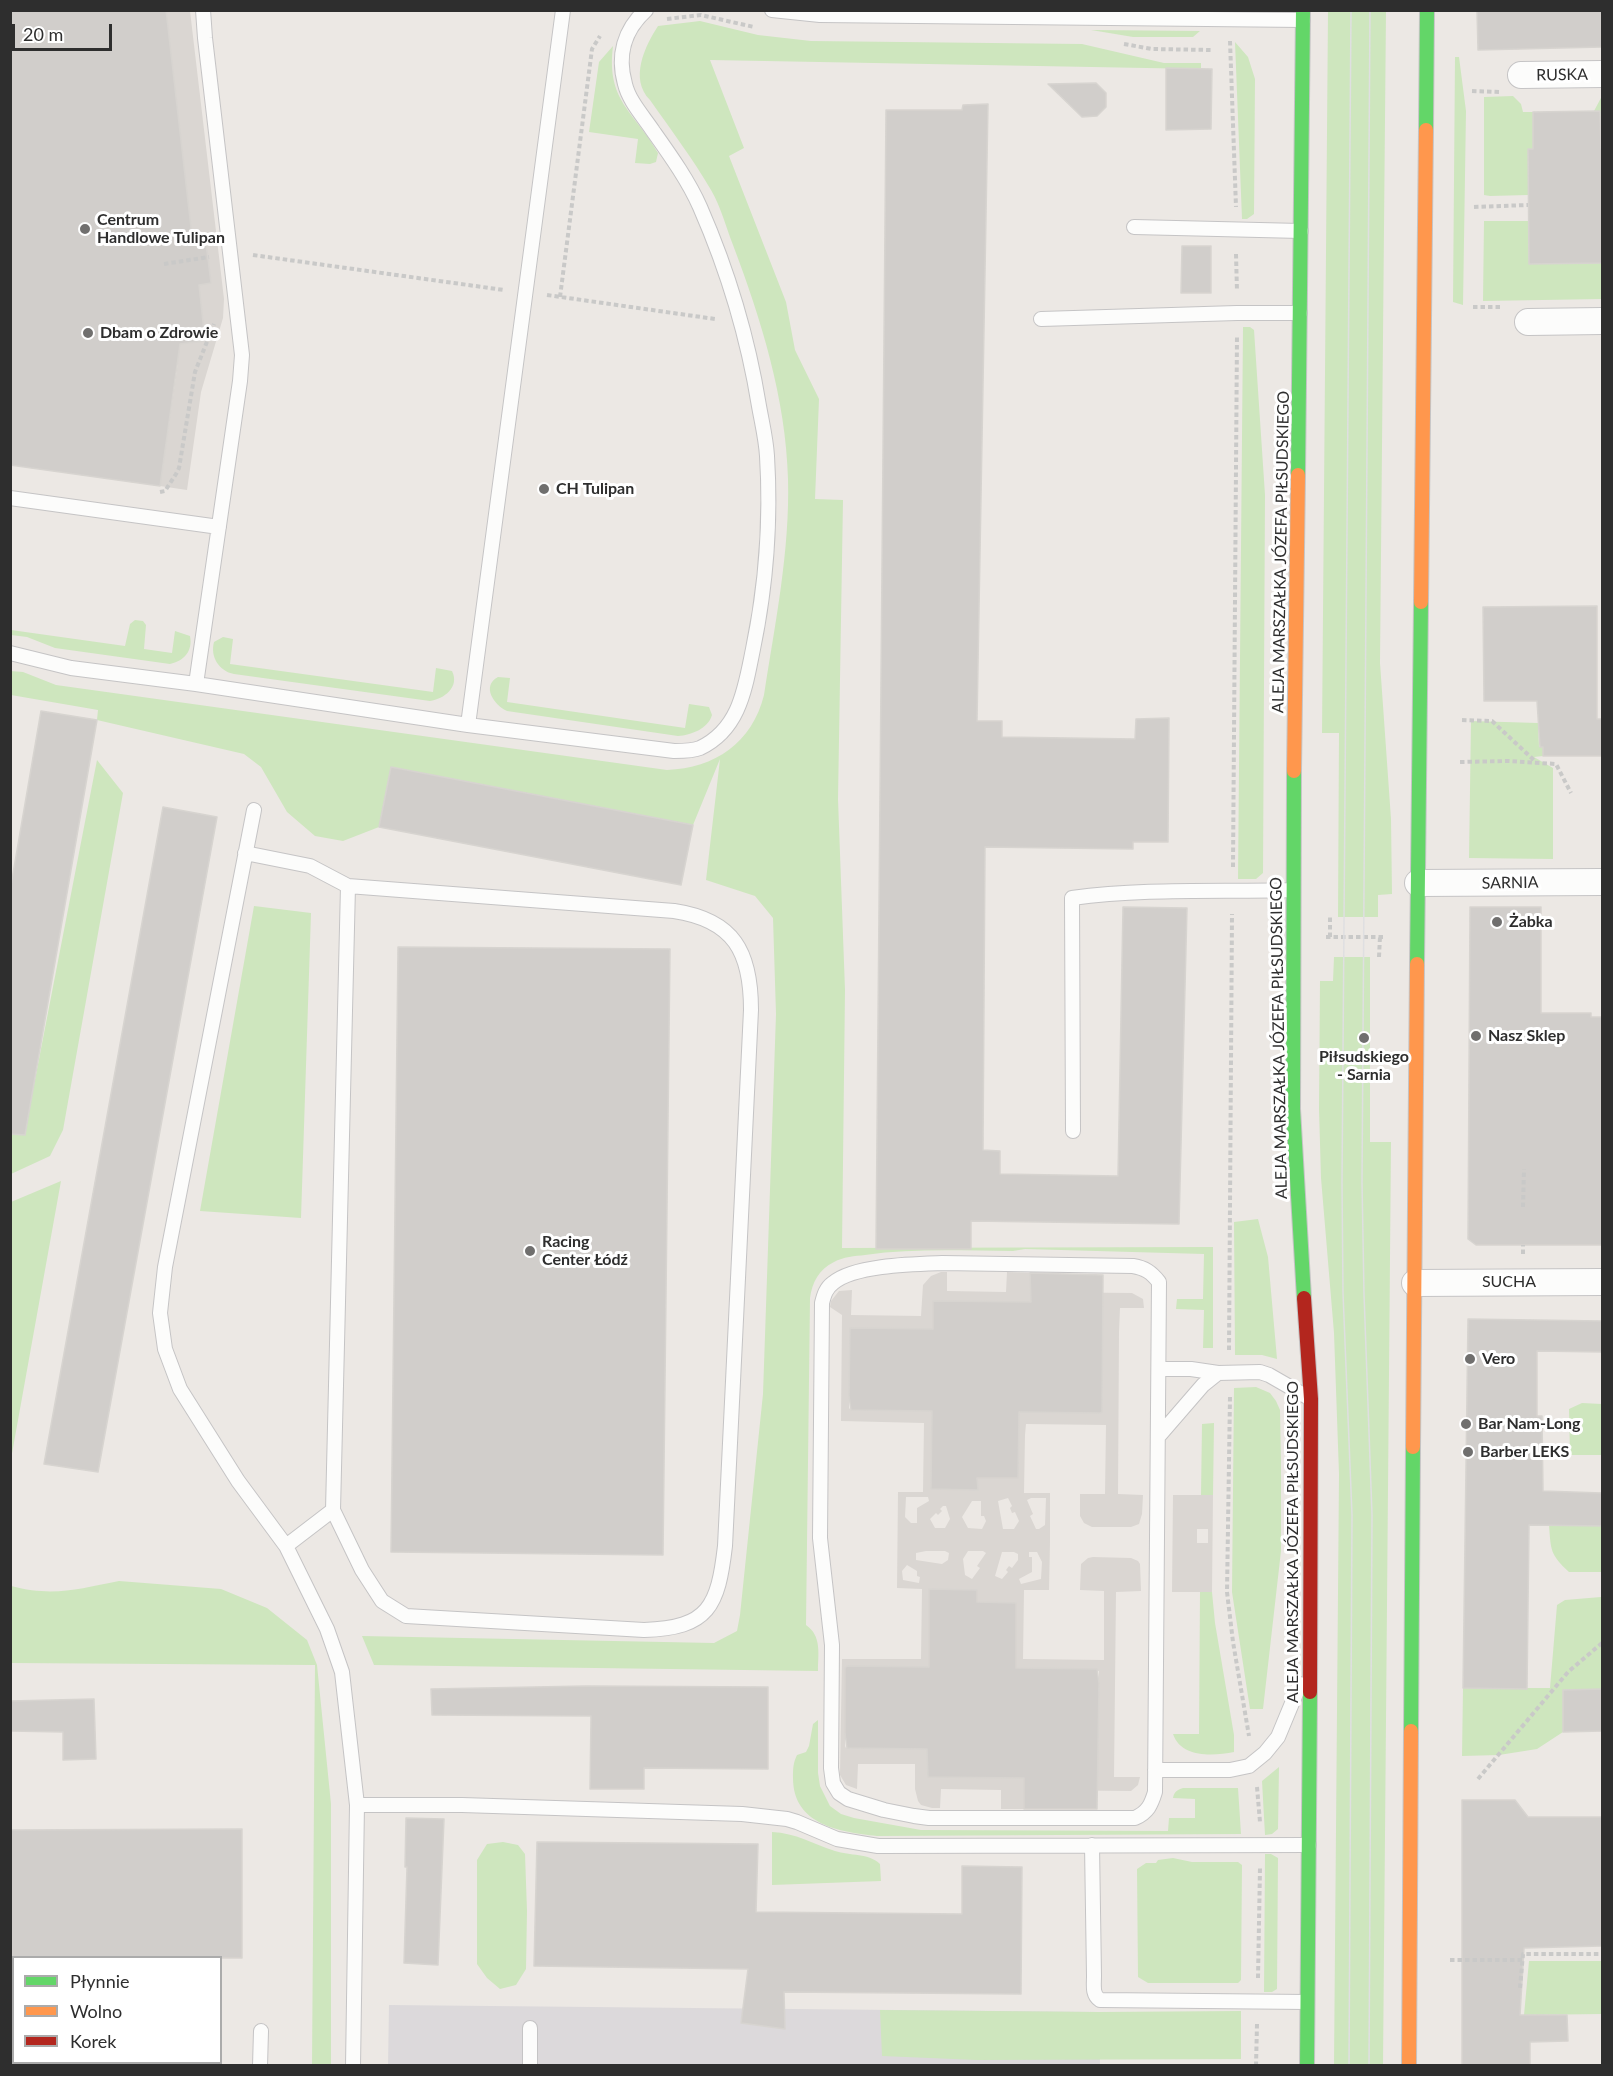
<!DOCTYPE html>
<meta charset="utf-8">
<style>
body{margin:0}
#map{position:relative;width:1613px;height:2076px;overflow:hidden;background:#ece8e4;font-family:Lato,sans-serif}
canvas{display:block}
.frame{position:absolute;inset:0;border:12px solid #2e2e2e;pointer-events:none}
.legend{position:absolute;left:12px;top:1956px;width:210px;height:108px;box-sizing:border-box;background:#fff;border:2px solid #ababab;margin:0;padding:8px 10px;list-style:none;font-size:18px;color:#2e2e2e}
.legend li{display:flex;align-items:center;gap:12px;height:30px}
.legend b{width:30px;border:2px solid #ababab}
.scale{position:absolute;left:12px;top:24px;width:100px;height:27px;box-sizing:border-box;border:3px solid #2e2e2e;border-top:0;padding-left:8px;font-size:18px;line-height:21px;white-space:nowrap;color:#2e2e2e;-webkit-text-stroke:4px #fff;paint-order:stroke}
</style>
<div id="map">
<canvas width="1613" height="2076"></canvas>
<div class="frame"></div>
<ul class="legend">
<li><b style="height:8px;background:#63d668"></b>Płynnie</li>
<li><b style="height:8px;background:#ff974d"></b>Wolno</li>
<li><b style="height:8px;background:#b3261e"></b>Korek</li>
</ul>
<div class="scale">20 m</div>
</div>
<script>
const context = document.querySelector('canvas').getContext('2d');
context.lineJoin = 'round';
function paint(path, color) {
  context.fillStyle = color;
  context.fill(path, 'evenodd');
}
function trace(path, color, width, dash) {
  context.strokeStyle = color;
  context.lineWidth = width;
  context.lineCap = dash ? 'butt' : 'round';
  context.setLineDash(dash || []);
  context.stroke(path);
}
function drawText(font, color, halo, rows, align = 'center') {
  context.font = font + ' Lato,sans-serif';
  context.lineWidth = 6;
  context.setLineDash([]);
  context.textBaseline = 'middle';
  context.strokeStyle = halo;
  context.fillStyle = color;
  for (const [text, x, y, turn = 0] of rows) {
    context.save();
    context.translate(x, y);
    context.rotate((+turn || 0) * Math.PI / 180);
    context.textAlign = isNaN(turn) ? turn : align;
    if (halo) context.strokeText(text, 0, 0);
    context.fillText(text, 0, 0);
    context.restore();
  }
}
paint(new Path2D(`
 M389,2005L1099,2012L1100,2065L388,2066Z`), '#dcd9db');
paint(new Path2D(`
 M1328,11H1386L1380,663L1391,819L1392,894L1378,895V917H1338L1339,733H1322Z
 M700,21L758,35L811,41L1082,44L1164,63H1201V69L710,60L744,148L729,156L786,302L795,350L819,399L815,499L843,500L838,799L845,990L842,1248L1213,1247V1348H1203L1204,1310L1176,1309L1177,1299H1203L1204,1254L1025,1249L1013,1251C964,1251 914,1248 865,1255C855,1256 843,1257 834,1262C819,1269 812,1283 810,1298L806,1625C822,1636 818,1654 818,1671L374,1665L362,1636L714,1643L737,1631L740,1615L763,1394L776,1014L773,918L755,896L706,880L720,759L693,825L391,767L379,827L343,841L315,836L287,812L261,767L244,754L97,720L98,710L11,695L10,671L23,672L56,685L667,770C715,768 752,743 764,695C775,624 790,551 788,479C786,399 761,319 733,245C726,227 721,207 711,190C693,159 671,130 650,100C629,79 645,46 658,26Z
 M1091,30L1200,31L1193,37H1133Z
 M1235,42L1248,57L1255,79L1254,214L1247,219H1242Z
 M613,46C606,101 634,111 658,153L656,162L650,164L635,163L638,139L589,132L599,62Z
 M1455,57H1459L1466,111L1463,305L1453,302Z
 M1513,96L1521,104L1523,112H1533V149L1528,150V195L1490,196L1484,195V97Z
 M1602,96V149H1601L1600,111H1594Z
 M1484,221H1528L1529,264L1602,263V299L1483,301Z
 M1243,327H1250L1254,330L1265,495L1263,873L1256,879H1238Z
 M135,620L143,621L146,625L144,649L172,653L175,631L190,636C193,651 184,661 170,664L55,648L27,637L11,635V630L125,646L130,624Z
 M223,637L233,639L230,664L433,692L436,668L452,671C460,687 444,699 430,701L234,674C219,671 210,657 214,642Z
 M498,677L510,678L507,702L685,728L689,704L709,707L712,715C708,729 691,735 678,736L507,711C494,705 481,686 498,677Z
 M1471,721L1538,723L1539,747H1543V756L1534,757L1553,768V859L1469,858Z
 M97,760L123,793L63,1130L50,1156L11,1174L10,1124L26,1126Z
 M254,906L311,913L301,1218L200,1211Z
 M1334,957H1370V1142H1391L1383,2066L1334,2065L1339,1474L1334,1333L1321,1178L1319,1109L1320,981H1333Z
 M61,1181L11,1459V1202Z
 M1258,1219L1268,1257L1277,1359L1262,1355H1235L1234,1222Z
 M1256,1387L1270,1393L1276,1401L1280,1410L1281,1462V1551L1263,1709H1250L1232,1592L1234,1388Z
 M1582,1403L1602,1404V1455H1570L1569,1409Z
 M1214,1423L1213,1495H1201L1202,1424Z
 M1549,1525L1602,1526V1572H1569C1550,1554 1551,1551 1549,1525Z
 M119,1581L221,1589L267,1608L307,1640L317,1665L331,1804V2065H312L315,1665L11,1663V1586C53,1597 78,1589 119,1581Z
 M1200,1592H1212L1215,1623L1234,1735V1752C1213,1756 1181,1758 1173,1734H1199Z
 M1601,1597L1602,1689L1563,1690V1732L1537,1749L1499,1755L1462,1756L1463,1688H1550L1557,1605L1565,1600Z
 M818,1720V1773L820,1786L830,1806L841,1814L854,1818L921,1830L1168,1831L1169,1818H1195V1799L1173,1798C1174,1792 1177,1790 1183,1788H1238L1241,1834L877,1836C840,1832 793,1825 793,1778C793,1769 793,1763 797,1755L806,1752L809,1746L813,1724Z
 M1279,1767L1278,1829L1272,1834L1265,1835L1262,1781Z
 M772,1832C796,1833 813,1844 835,1851C850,1856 869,1853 880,1864L881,1881L772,1885Z
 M503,1842L518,1845L525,1854L527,1911L526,1969L516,1985L500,1989L487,1978L477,1964V1860L487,1844Z
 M1265,1854H1271L1278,1858L1277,1989L1272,1992H1264Z
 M1173,1858L1192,1862H1238L1242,1865L1241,1980L1238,1983H1148L1138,1977L1137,1869L1146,1863H1156L1158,1860Z
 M1529,1961H1602V2014L1524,2015Z
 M880,2010L1099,2012L1241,2011V2059L977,2060L882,2056Z`), '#cee6be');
paint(new Path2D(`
 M166,11H190L224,299L223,318L201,392L187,490L160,486L178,362L174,345Z
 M941,1272H947V1291L1006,1292L1007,1272L1030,1273L1031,1292L1132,1293L1143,1299L1144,1308H1120L1119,1332L1118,1494L1143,1495L1142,1514L1139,1524L1131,1527H1092L1084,1523L1080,1516V1494H1105L1106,1425L1026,1424L1025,1435L1024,1493H1050V1542L1049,1590H1024L1023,1659L1104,1660V1591L1080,1590L1081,1564L1088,1558L1093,1557L1131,1558L1138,1561L1140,1564L1141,1591L1116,1592L1114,1777H1140L1138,1785L1131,1791L1024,1790V1809H1001V1790L941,1789L940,1808H932L921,1805L918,1801L915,1789V1764H858L857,1789L846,1785L840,1775L842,1659H921L922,1589L897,1588L898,1492H923L924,1423L841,1421L842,1315L830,1307L831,1301L839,1291L852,1290L851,1315L921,1316L923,1285L931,1276ZM933,1304L1103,1334L1102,1411L1100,1413L1019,1412L1018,1476L977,1478L975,1490L933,1489L931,1487L932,1411L851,1410L849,1408L850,1330L933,1329ZM906,1497H928L929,1501L917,1508V1523H911L905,1517ZM1008,1498L1012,1506L1010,1508L1012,1513L1015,1512L1019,1521L1014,1529H1003L998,1501ZM1031,1498H1046L1045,1525L1039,1529H1036L1030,1516L1033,1514L1027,1500ZM972,1501H981V1516H984L986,1521L982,1529L968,1528L962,1517ZM943,1506H946L950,1519L945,1528H935L930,1519L936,1513L938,1515L942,1511L940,1509ZM926,1551H945L949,1553L948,1560L942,1564L916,1560V1553ZM968,1551H983L986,1553L977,1566L980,1568L972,1579L965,1575L963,1559ZM1002,1552H1014L1018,1554V1560L1012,1568L1009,1566L1006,1570L1008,1572L1002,1579L995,1576ZM1029,1552H1037L1042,1562L1041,1579L1021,1584L1019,1579L1032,1572V1557H1029ZM907,1565L917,1571V1576L920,1577L919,1583L903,1580L902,1571ZM932,1589L974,1590L976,1602L1015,1603L1016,1605V1668L1099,1671L1098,1749L1012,1778L929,1777L928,1775L927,1749L846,1748L845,1746V1668L929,1667V1591Z
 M1173,1495H1213L1212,1592H1172ZM1197,1529H1208V1543H1197Z`), '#dad6d2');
const building = new Path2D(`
 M10,10H166L193,245L206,243L211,283L199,285L205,341L180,344L160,486L10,465Z
 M1477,10H1602V47L1478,50Z
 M1166,68L1212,69L1211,129L1166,130Z
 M1096,83L1106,93V107L1097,116L1082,117L1048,84Z
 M988,104L977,721H1002V737L1135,739L1136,719L1169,718L1168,842H1133V849L985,847L983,1150L1000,1151V1174L1118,1176L1123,907L1187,908L1179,1224L971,1221V1249H876L886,110H962L963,105Z
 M1600,111L1601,149H1602V263L1529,264L1528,149H1533V112Z
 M1182,246H1211V293H1181Z
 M1597,606V719H1602V756H1543V747H1540L1537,701H1484L1483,607Z
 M41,711L97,720L25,1135L10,1134V891Z
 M391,767L693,825L681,885L379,827Z
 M163,807L217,817L98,1472L44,1464Z
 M1470,907H1541V1013H1591V1017H1602V1245H1476L1468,1239Z
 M398,947L670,949L663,1555L391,1552Z
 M1030,1273L1103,1275L1102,1412L1100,1413L1019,1412L1018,1478H977L978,1490L931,1489L932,1411L851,1410L849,1396L850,1328L933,1329V1301L1031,1302Z
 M1468,1319L1602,1321V1352L1537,1351V1416H1542L1543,1491L1602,1493V1526L1529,1525L1527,1689L1463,1688Z
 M929,1589L977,1590V1602L1016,1603V1668L1097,1669L1099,1683L1097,1809H1024V1778L928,1777L927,1749L847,1748L845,1733V1668L847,1666L929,1667Z
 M586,1686L768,1687V1769L644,1768V1789H590L591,1716L432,1715L431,1689Z
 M1602,1689V1731L1563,1732V1690Z
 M94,1699L96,1759L63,1760V1732L10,1731V1701Z
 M1462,1800H1515L1528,1817H1602V1946L1524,1948L1520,2015H1567L1568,2041L1530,2042V2066H1462Z
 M406,1818L444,1819L438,1965L404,1963L407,1867H405Z
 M242,1829V1958H10V1830Z
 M537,1842L758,1844L756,1912L962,1914V1866L1022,1867L1021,1994L784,1992L785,2029L741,2023L748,1969L534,1966Z`);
paint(building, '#d1cecb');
trace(building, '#d7d4d0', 1.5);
const lane = new Path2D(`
 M772,10L820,15L1303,20
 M1134,227L1301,231
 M1041,319L1237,313H1300
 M10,498L219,527
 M10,653L71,668L196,684L468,725L563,10
 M196,684L240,381L242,355L205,38L203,10
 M468,725L674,751C682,751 693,751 700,748C740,729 745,688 753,649C766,586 771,520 767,456C766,439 762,423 759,406C748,338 728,271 700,207C688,180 670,155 653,131C643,116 629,101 625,84C617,56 624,30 646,10
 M254,810L165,1267L160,1313L165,1349L180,1389L238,1481L286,1546
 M245,853L310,866L348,886
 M1073,1131L1072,898C1146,888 1219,892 1293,890
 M942,1263L1133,1266C1145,1268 1151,1272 1159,1282L1155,1792C1151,1805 1148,1812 1135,1818H929L914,1816L884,1810L848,1799L839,1793L833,1783L831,1768L832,1645L820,1538L822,1303C824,1295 826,1288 833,1283C854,1265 914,1264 942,1263Z
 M1159,1369H1191L1218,1373L1260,1372L1269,1375L1309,1398
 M1158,1437L1203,1385L1218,1373
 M333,1510L362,1570L382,1601L406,1616L644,1630C709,1628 718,1606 725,1546L751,1010C751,952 734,920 674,911L348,886L333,1510L286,1546L327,1629L342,1672L357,1805L353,2066
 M1155,1770H1230L1249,1766L1265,1753L1278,1737L1300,1684
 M357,1805H462L742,1814L787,1819L797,1822L837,1839L878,1846L1309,1845
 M1092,1845L1094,1976C1094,1985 1092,1995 1100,2000L1307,2002
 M260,2066L261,2031
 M530,2066V2028`);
const street = new Path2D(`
 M1521,75L1602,74
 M1528,322L1602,321
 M1418,883L1602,882
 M1415,1283L1602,1282`);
const fast = new Path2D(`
 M1426,130L1427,10
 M1298,475L1303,10
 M1294,771L1293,1109L1304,1298
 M1417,964L1421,602
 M1411,1731L1413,1447
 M1307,2066L1310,1692`);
const slow = new Path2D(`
 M1421,602L1426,130
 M1294,771L1298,475
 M1413,1447L1417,964
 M1409,2066L1411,1731`);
const jam = new Path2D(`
 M1304,1298L1311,1399L1310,1692`);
trace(lane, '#c5c4c5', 16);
trace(street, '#c5c4c5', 28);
trace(fast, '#c5c4c5', 16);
trace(slow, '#c5c4c5', 16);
trace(jam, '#c5c4c5', 16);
trace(new Path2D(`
 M667,19L701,15L754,27
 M1230,41L1236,207
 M1124,44L1152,49L1212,50
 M1472,91L1499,92
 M1474,207L1528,205
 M1236,254L1237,291
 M253,255L504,290
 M164,264L209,257
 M547,295L715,319
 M560,297L592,49L600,36
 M1473,307H1502
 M160,492L165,491L176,474L179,468L195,372L214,324
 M1462,720L1492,721L1536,762
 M1460,762L1508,761L1556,764L1571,793
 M1233,867L1237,335
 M1326,937H1385
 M1330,937V917
 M1379,957L1380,937
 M1523,1207L1524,1169
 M1523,1254V1245
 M1229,1350L1232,914
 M1230,1397L1227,1592L1233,1642L1249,1736
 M1478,1779L1568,1672L1602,1643
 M1257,1787L1260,1822
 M1450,1960H1523
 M1258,1978L1260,1868
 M1520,1988L1523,1954H1602
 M1256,2066L1257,2024`), '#c9c9c8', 4, [4.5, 3]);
trace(lane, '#fcfcfb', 14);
trace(street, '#fcfcfb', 26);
trace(fast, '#63d668', 14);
trace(slow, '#ff974d', 14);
trace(jam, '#b3261e', 14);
trace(new Path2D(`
 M1349,2066L1352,1515L1343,1293L1342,1182L1351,10
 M1369,2066L1372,1515L1364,1294L1362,1182L1370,10`), '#dfdfe1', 1.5);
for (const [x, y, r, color] of [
 [85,229,6,"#706f6e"],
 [88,333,6,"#706f6e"],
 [544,489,6,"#706f6e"],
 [1497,922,6,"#706f6e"],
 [1476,1036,6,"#706f6e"],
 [1364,1038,6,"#706f6e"],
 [530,1251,6,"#706f6e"],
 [1470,1359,6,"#706f6e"],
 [1466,1424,6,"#706f6e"],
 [1468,1452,6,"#706f6e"]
]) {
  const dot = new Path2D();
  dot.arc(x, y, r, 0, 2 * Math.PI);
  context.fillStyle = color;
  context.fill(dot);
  trace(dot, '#fff', 2);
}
drawText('16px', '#2e2e2e', '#fff', [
 ["RUSKA",1562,75,-1],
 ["ALEJA MARSZAŁKA JÓZEFA PIŁSUDSKIEGO",1281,552,-89],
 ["SARNIA",1510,883,-1],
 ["ALEJA MARSZAŁKA JÓZEFA PIŁSUDSKIEGO",1279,1038,-91],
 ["SUCHA",1509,1282],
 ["ALEJA MARSZAŁKA JÓZEFA PIŁSUDSKIEGO",1293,1542,-90]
]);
drawText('bold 16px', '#2e2e2e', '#fff', [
 ["Centrum",97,220],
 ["Handlowe Tulipan",97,238],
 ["Dbam o Zdrowie",100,333],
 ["CH Tulipan",556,489],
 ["Żabka",1509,922],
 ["Nasz Sklep",1488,1036],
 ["Piłsudskiego",1364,1057,"center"],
 ["- Sarnia",1364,1075,"center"],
 ["Racing",542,1242],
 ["Center Łódź",542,1260],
 ["Vero",1482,1359],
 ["Bar Nam-Long",1478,1424],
 ["Barber LEKS",1480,1452]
], 'left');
</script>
